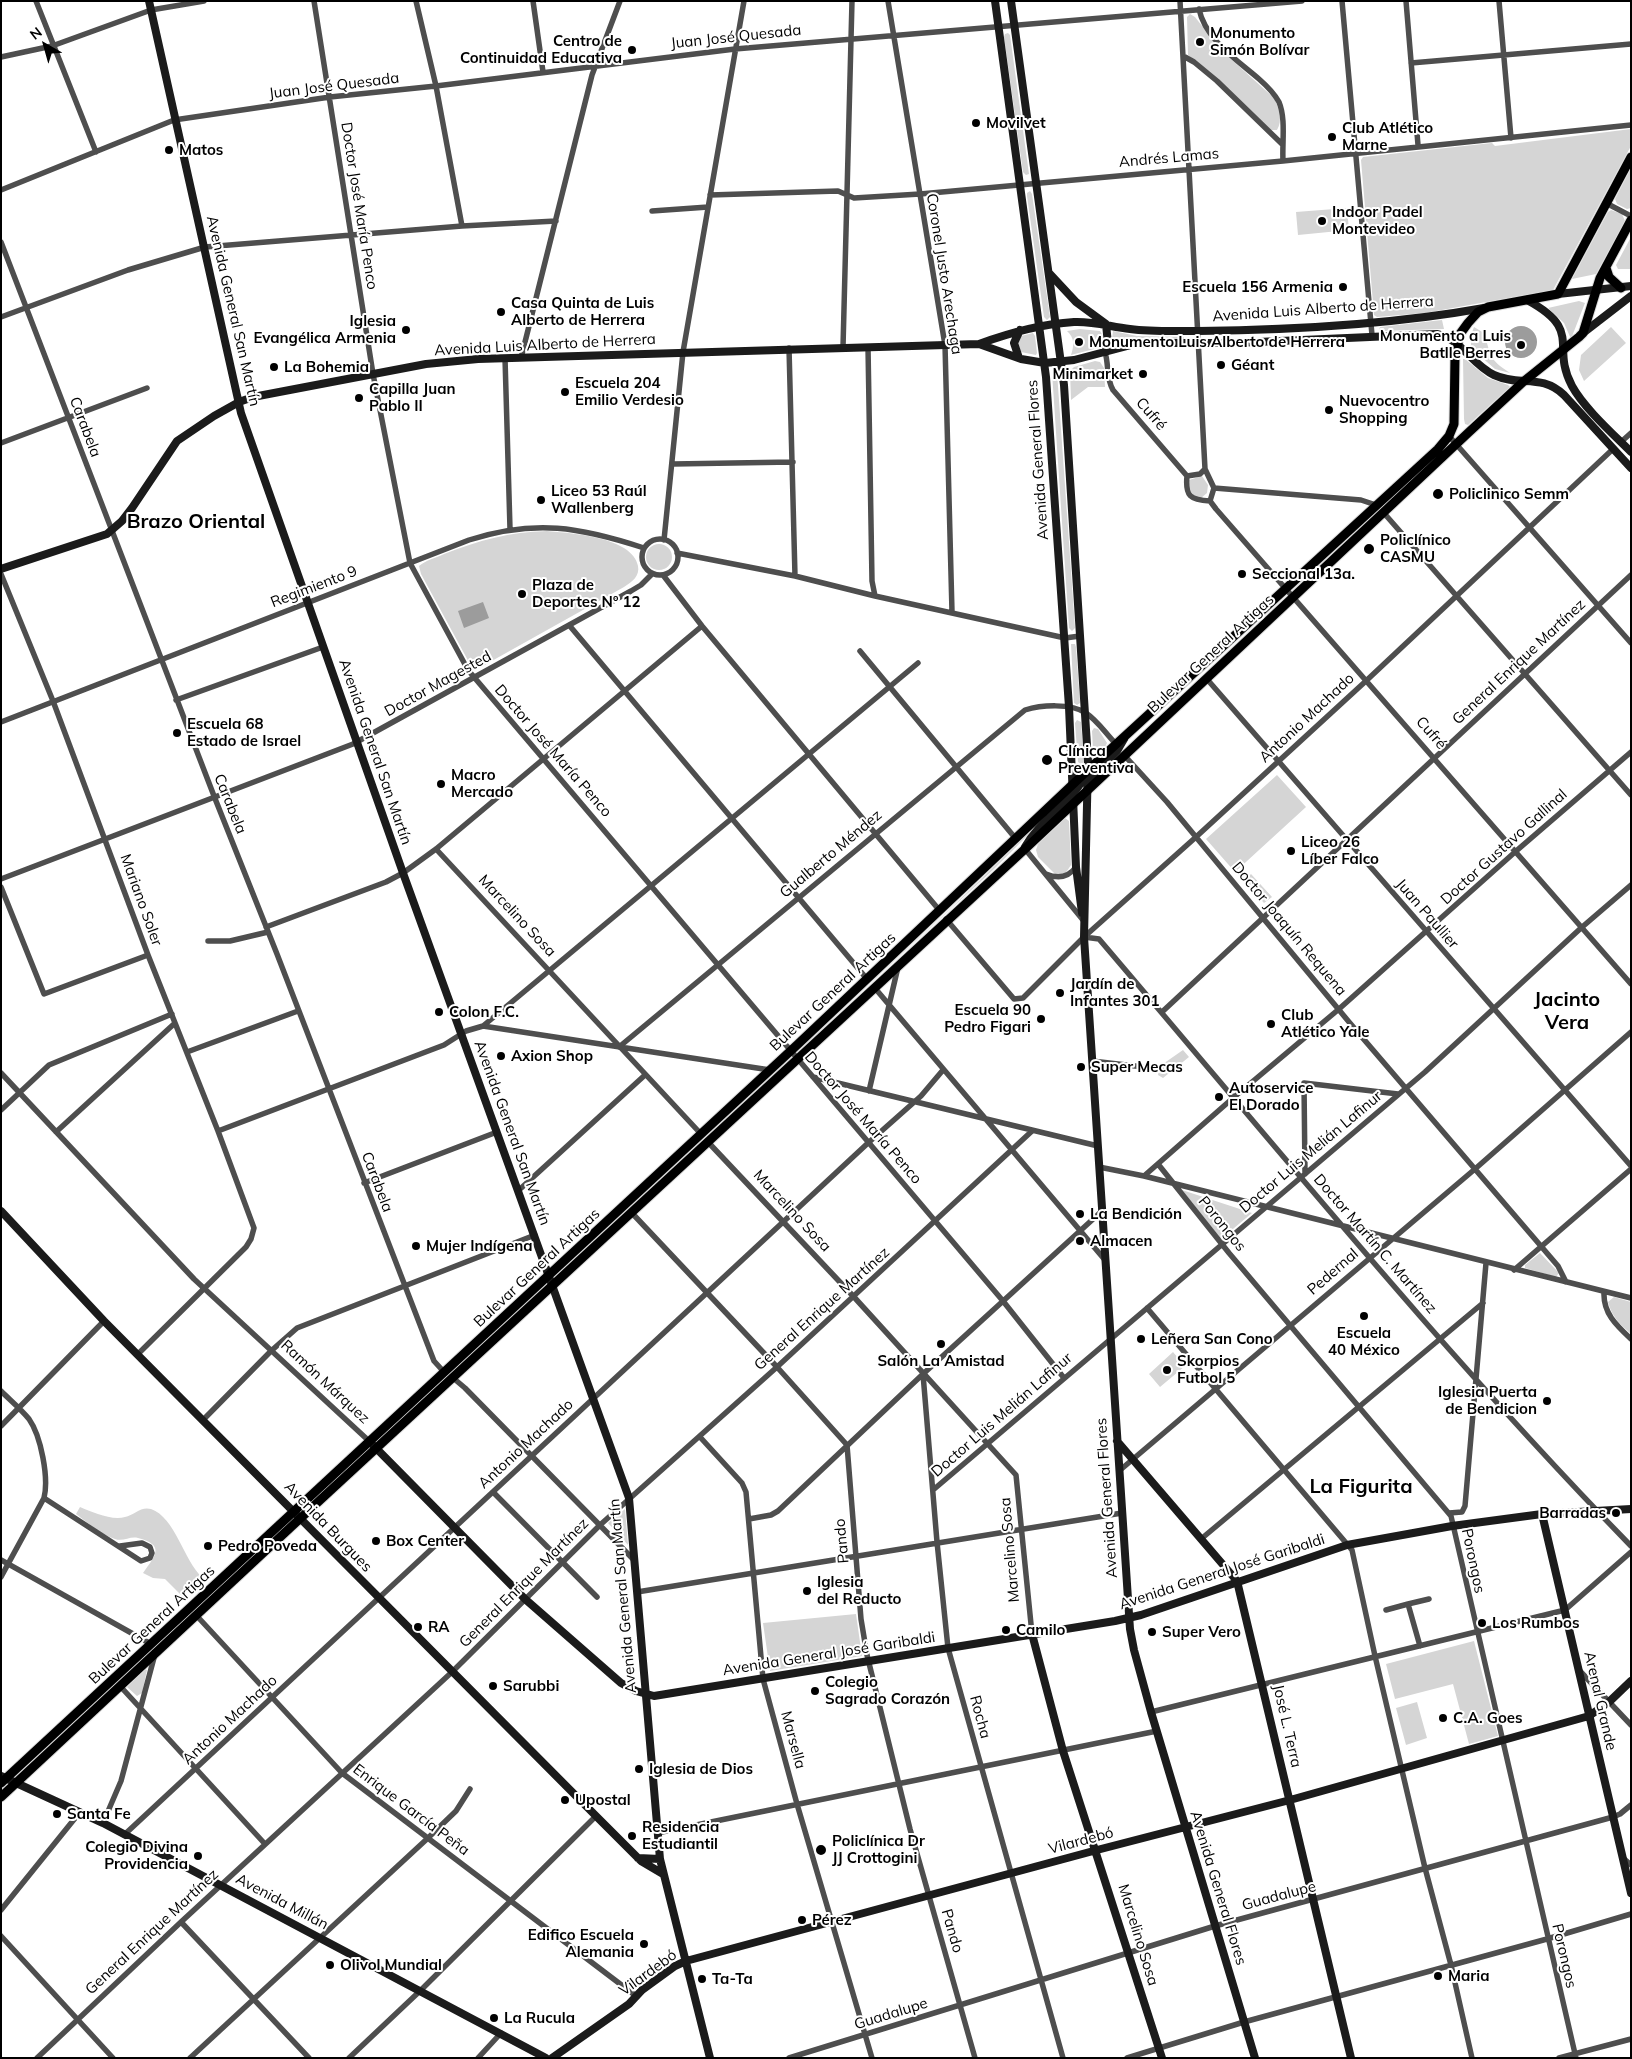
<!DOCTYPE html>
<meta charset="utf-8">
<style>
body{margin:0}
#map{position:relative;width:1632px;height:2059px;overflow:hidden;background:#fff;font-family:Mulish,sans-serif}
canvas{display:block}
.frame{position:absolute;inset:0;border:2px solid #000;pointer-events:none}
.north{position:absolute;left:20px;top:20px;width:50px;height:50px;-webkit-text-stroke:4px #fff;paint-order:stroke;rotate:322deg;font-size:14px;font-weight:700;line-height:20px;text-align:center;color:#000}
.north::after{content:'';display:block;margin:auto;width:18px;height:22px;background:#000;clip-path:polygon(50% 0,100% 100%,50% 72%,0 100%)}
</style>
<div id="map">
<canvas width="1632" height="2059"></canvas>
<div class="frame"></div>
<div class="north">N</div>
</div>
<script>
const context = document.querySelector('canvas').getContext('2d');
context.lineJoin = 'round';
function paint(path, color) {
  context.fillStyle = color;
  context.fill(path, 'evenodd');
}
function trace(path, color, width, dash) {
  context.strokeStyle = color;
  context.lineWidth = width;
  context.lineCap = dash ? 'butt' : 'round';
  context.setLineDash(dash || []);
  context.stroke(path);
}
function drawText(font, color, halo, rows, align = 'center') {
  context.font = font + ' Mulish,sans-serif';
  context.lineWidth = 4;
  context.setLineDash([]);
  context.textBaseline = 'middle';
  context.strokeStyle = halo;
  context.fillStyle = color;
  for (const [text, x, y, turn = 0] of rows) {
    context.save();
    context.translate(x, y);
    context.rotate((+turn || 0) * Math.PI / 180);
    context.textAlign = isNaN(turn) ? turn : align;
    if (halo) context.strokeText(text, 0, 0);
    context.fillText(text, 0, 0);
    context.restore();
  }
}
paint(new Path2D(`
 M1190,14L1195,17L1221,50L1274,98C1279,108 1283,120 1277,130H1271L1188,55L1187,17Z
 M1008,33L1010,35L1029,174L1026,175L1023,172L1004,37L1005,34Z
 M1631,129V146L1553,290L1425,313L1377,317L1374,315L1361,160L1363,157L1492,143L1495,146Z
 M1631,168V208L1627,209L1617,204L1615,199Z
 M1030,191L1032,194L1050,317L1047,320L1044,317L1027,196V193Z
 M1347,208L1349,230L1298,235L1296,212Z
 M1611,210L1622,214L1625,221L1596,274L1572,279L1608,212Z
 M1631,237V269H1618L1616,265Z
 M1579,301L1585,303L1571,339L1564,323L1548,308Z
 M1442,320L1444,329L1380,331L1379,329L1380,327Z
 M1474,327L1484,333C1492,358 1488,358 1510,373L1495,369L1471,348V335Z
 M1611,327L1626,343L1584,381L1579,370L1581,355Z
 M1080,329L1100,331L1103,336L1102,344L1098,348L1071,355C1074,346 1075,338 1067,331Z
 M1113,331L1137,336L1184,337V339L1143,338L1114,343L1112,339Z
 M1033,333L1035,336L1037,353L1036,355L1021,352L1017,348L1018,340L1021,336Z
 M1463,359H1465L1488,378L1508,385L1510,387L1468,425L1465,424L1464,419Z
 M1095,361L1100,362L1104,368L1105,387H1088L1071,400L1070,371L1074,367Z
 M1054,369L1057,372L1075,628L1072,631L1069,628L1052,372Z
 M1202,476L1208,485L1207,493L1201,498L1194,496L1189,489V480Z
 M547,531C570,533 633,537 638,566C640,576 632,582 624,587L481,667L477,668L471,666L421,574L419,566C426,560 436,558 444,554C480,540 509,532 547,531Z
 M646 557a13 13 0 1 1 26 0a13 13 0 1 1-26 0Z
 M1071,644H1075L1076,647L1080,703L1077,705L1074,703Z
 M1077,720L1081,722L1084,762L1081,764L1078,762L1075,723Z
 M1094,728L1098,729L1107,743L1105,747L1097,754L1093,750L1092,731Z
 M1277,775L1306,807L1235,872L1206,839Z
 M1065,798L993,870L796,1052L949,910Z
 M1065,818L1069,821L1071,865L1065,874H1055L1038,857L1036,850L1039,841Z
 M1251,874L1272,897L1264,903L1244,881Z
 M1183,1050L1189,1057L1163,1078L1158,1075L1160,1066Z
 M1182,1190L1252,1213L1221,1239Z
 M1540,1253L1559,1273L1556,1277L1525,1268V1265Z
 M1614,1297L1631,1302V1334C1620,1324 1612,1317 1608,1302Z
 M1173,1352L1185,1366L1160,1387L1149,1374Z
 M80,1507C92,1512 112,1521 125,1517C134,1515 141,1506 151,1509C175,1517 184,1561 202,1577L182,1596L165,1579L153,1578L143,1573C156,1555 165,1545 138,1538C130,1536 123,1542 115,1539C101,1535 87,1522 76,1514Z
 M625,1509L628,1545L608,1523Z
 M292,1520L52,1743L19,1773L291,1520Z
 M856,1614L862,1656L770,1671L763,1623Z
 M1474,1641L1498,1736L1469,1744L1453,1684L1395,1699L1386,1664Z
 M145,1669L147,1670L142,1693L137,1696L127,1687Z
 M1417,1702L1427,1738L1406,1745L1396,1708Z`), '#d5d5d5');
paint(new Path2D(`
 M1505 342a16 16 0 1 1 32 0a16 16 0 1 1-32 0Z
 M483,602L489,618L464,628L458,611Z`), '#9c9c9c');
const primary = new Path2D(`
 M1606,268L1609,277L1621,288
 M1,1783L797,1045L1088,770L1438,449L1449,436L1454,424L1455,356L1460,334L1468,323L1478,312L1488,307L1558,294L1631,157
 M1,1797L292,1526L1025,849L1468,433L1523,382L1579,337L1583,333L1600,278L1631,220`);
trace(primary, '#dbdbdb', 11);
trace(new Path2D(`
 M36,1L96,152
 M314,1L373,374L410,563L468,670L1003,1301L1064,1378
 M416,1L436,86L462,226
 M533,1L543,72
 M888,1L945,345L952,612
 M1180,1L1205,469L1214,488
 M1342,1L1372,335
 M1406,1L1418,145
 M1499,1L1511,138
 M1199,9C1205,39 1237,60 1259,79C1267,86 1274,93 1279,102C1286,119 1282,142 1283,161
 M1,57L52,46L151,10L204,1
 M1185,57L1194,62L1217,81L1282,144
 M1411,63L1631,44
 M1,190L174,120L330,97L436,86L735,49L1302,1
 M710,195L838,191L854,198L920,194L1283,161L1631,125
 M1606,203L1631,216
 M652,211L708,207
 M1,242L214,796L277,954L434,1361L444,1372
 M1,317L128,270L205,247L462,226L556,221
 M843,347L852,1
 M868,347L872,581L875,596
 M789,348L795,576
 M1105,352C1109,365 1106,378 1113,390L1187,476C1185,496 1190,500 1210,501
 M505,358L510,529
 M521,358L592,75L620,1
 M1449,436L1631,643
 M1621,442L1631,433
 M1,443L147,388
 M673,464L793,462
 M1187,476L1200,474L1205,469
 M1214,488L1210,501L1216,509L1631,984
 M1214,488L1361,500L1376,505
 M1383,512L1631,795
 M642 557a18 18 0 1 1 36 0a18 18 0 1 1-36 0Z
 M664,540L683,352L744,1
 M677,553L795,576L875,596L1065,638L1080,636
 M1,574L53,701L148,955L218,1131L254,1228L251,1239L246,1247L138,1354
 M663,575L702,626L940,911
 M569,625L867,979
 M860,651L1016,839
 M1206,678L1631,1166
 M176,700L323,647
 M1,722L469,540C535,519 580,527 644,548
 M1124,755L1167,802L1349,1022L1558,1266L1566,1282
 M436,849L701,1134
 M1025,849L1083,920
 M1046,874C1058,879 1068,878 1076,867
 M1,879L353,744L631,591L641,585L652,574
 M1,887L44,994L148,955
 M946,919L1014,999L1023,998L1084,937L1196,837L1367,680L1613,449
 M266,927L386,882L403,873L436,849L702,626
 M1084,937L1099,939C1274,1144 1443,1353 1631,1546
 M208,941H230L268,932
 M874,987L1105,1260
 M1162,1012L1631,575
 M483,1026L918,663
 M619,1047L1025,710C1041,705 1071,703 1086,713C1098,721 1106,734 1116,744
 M187,1052L298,1011
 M1092,1061L1161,1069
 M1,1073L194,1279L369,1441
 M813,1077L1098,1146
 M869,1091L898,967
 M1,1110L49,1065L172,1014
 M218,1131L444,1045L466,1031L483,1026L770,1070
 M56,1132L175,1023
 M707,1141L854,1297L1016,1475L1032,1634
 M1158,1164L1229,1253L1451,1516L1576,2058
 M1099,1167L1144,1176L1631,1298
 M1305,1174L1304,1083L1398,1094
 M1144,1176L1233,1098L1339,1009L1515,852L1631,752
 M364,1183L497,1132
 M519,1190L645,1075
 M631,1212L777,1367L847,1445L861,1619L867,1655L910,1829L975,2058
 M1514,1270L1631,1169
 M1604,1292C1603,1313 1616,1325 1631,1339
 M1147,1308L1352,1550L1375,1656L1425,1868L1451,1965L1472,2058
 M923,1374L937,1542L948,1648L1063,2058
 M452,1377L465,1388L634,1560
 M1,1391C10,1400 21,1409 29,1419C41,1436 49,1478 44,1498L141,1561L150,1558L152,1553L150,1547L142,1543L120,1546
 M203,1420L271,1351L297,1328L535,1235
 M1,1426L104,1321
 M700,1437L742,1483L746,1492L763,1679L797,1804L872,2058
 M1119,1471L1475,1169L1631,1032
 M933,1490L1425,1072L1581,928L1631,885
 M493,1492L597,1597
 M1449,1513L1462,1512L1465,1506L1486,1263
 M749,1519L771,1515L778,1511L923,1374L1103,1210
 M1201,1539L1483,1303
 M1,1560L151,1644
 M1,1577L44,1498
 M637,1592L1122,1513
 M1408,1604L1429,1599
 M1386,1610L1408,1604L1420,1646
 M196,1615L342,1773L636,1996
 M1579,1670L1631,1725
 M120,1686L265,1844
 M1151,1712L1565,1610L1631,1552
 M103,1823L121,1781L155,1654
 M657,1833L1157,1731
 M124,1835L868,1143L921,1096L943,1070
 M1622,1857L1631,1865
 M1,1910L80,1812
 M181,1922L309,2058
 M1,1936L113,2058
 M37,2058L181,1922L452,1672L600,1525L777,1367L1032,1131
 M190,2058L428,1838L456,1811L470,1789
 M349,2058L421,1990L596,1816
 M478,2058L501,2033
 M789,2058L1215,1926L1613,1817L1620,1814L1631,1805
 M1127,2058L1244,2022L1547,1939L1631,1914
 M1559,2058L1631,2039`), '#4e4e4e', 5.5);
trace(new Path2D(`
 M149,1L241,413L403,873L629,1498L660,1859L710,2058
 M995,1L1046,377L1069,707L1076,867L1082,913
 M1011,1L1064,385L1088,761L1084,937L1130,1629L1134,1650L1151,1712L1255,2058
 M1049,273L1076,302L1106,324L1108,344L1105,352
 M1558,294L1631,286
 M1527,300C1584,331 1550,345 1572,386C1584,408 1613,434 1631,452
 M1583,333L1631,296
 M979,344C1009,333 1041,324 1074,322C1094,321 1111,327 1130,329C1152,332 1176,331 1198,331C1294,330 1390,325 1484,308
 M1019,358L1014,343L1020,330
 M1,569L107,534L122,521L132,508L177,441L214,416L239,402L253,397L426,364L478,359L979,344L1021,359L1045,363L1074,360L1135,344L1150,343H1235L1437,334C1460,338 1472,365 1494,375C1520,387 1541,373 1564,395L1631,468
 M1087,781L1117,751L1124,739
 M1025,847C1041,819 1072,803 1086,774
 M1,1211L104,1321L596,1816L641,1861L663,1874
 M369,1441L525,1599L621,1683L636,1691L654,1696L1115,1621L1141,1615L1347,1545L1452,1526L1542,1514L1631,1509
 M1117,1441L1237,1581L1351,2058
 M1542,1514L1631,1893
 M1032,1634L1063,1751L1162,2058
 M1,1776L103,1823L546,2058
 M638,1858L660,1859
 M552,2058L629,2004L642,1990L675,1966L686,1961L1097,1850L1290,1800L1589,1716L1609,1702L1631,1681`), '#1b1b1b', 8);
trace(primary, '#000', 9);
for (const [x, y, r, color] of [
 [1200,42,5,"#000"],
 [632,50,5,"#000"],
 [976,123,5,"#000"],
 [1332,137,5,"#000"],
 [169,150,5,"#000"],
 [1322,221,5,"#000"],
 [1343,287,5,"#000"],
 [501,312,5,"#000"],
 [406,330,5,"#000"],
 [1079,342,5,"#000"],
 [1521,345,5,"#000"],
 [1221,365,5,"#000"],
 [274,367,5,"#000"],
 [1143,374,5,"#000"],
 [565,392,5,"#000"],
 [359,398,5,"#000"],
 [1329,410,5,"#000"],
 [1438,494,6,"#000"],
 [541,500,5,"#000"],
 [1369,549,6,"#000"],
 [1242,574,5,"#000"],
 [522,594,5,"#000"],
 [177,733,5,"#000"],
 [1047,760,6,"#000"],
 [441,784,5,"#000"],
 [1291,851,5,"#000"],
 [1060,993,5,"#000"],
 [439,1012,5,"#000"],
 [1041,1019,5,"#000"],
 [1271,1024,5,"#000"],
 [501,1056,5,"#000"],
 [1081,1067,5,"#000"],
 [1219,1097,5,"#000"],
 [1080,1214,5,"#000"],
 [1080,1241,5,"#000"],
 [416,1246,5,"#000"],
 [1364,1316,5,"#000"],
 [1141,1339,5,"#000"],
 [941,1344,5,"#000"],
 [1167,1370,5,"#000"],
 [1547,1401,5,"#000"],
 [1616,1513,5,"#000"],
 [376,1541,5,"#000"],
 [208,1546,5,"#000"],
 [807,1591,5,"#000"],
 [1482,1623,5,"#000"],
 [418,1627,5,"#000"],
 [1006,1630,5,"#000"],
 [1152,1632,5,"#000"],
 [493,1686,5,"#000"],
 [815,1691,5,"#000"],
 [1443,1718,5,"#000"],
 [639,1769,5,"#000"],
 [565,1800,5,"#000"],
 [57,1814,5,"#000"],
 [632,1836,5,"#000"],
 [821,1850,6,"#000"],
 [198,1856,5,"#000"],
 [802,1920,5,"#000"],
 [644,1944,5,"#000"],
 [330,1965,5,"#000"],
 [1438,1976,5,"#000"],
 [702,1979,5,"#000"],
 [494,2018,5,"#000"]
]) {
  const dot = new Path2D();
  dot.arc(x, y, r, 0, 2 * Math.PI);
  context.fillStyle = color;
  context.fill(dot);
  trace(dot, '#fff', 2);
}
drawText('bold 15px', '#000', '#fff', [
 ["Monumento",1210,33],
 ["Simón Bolívar",1210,50],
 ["Centro de",622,41,"right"],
 ["Continuidad Educativa",622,58,"right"],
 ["Movilvet",986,123],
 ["Club Atlético",1342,128],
 ["Marne",1342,145],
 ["Matos",179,150],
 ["Indoor Padel",1332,212],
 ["Montevideo",1332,229],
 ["Escuela 156 Armenia",1333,287,"right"],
 ["Casa Quinta de Luis",511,303],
 ["Alberto de Herrera",511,320],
 ["Iglesia",396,321,"right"],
 ["Evangélica Armenia",396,338,"right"],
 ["Monumento a Luis",1511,336,"right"],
 ["Batlle Berres",1511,353,"right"],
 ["Monumento Luis Alberto de Herrera",1089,342],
 ["Géant",1231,365],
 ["La Bohemia",284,367],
 ["Minimarket",1133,374,"right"],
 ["Escuela 204",575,383],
 ["Emilio Verdesio",575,400],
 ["Capilla Juan",369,389],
 ["Pablo II",369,406],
 ["Nuevocentro",1339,401],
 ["Shopping",1339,418],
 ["Liceo 53 Raúl",551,491],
 ["Wallenberg",551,508],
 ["Policlinico Semm",1449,494],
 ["Policlínico",1380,540],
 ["CASMU",1380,557],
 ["Seccional 13a.",1252,574],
 ["Plaza de",532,585],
 ["Deportes Nº 12",532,602],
 ["Escuela 68",187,724],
 ["Estado de Israel",187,741],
 ["Clínica",1058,751],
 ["Preventiva",1058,768],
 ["Macro",451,775],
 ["Mercado",451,792],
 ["Liceo 26",1301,842],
 ["Líber Falco",1301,859],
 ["Jardín de",1070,984],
 ["Infantes 301",1070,1001],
 ["Escuela 90",1031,1010,"right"],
 ["Pedro Figari",1031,1027,"right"],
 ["Colon F.C.",449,1012],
 ["Club",1281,1015],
 ["Atlético Yale",1281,1032],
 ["Axion Shop",511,1056],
 ["Super Mecas",1091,1067],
 ["Autoservice",1229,1088],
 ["El Dorado",1229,1105],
 ["La Bendición",1090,1214],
 ["Almacen",1090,1241],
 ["Mujer Indígena",426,1246],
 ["Escuela",1364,1333,"center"],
 ["40 México",1364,1350,"center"],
 ["Leñera San Cono",1151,1339],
 ["Salón La Amistad",941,1361,"center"],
 ["Skorpios",1177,1361],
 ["Futbol 5",1177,1378],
 ["Iglesia Puerta",1537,1392,"right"],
 ["de Bendicion",1537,1409,"right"],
 ["Barradas",1606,1513,"right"],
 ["Box Center",386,1541],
 ["Pedro Poveda",218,1546],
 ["Iglesia",817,1582],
 ["del Reducto",817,1599],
 ["Los Rumbos",1492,1623],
 ["RA",428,1627],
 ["Camilo",1016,1630],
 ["Super Vero",1162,1632],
 ["Colegio",825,1682],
 ["Sagrado Corazón",825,1699],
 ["Sarubbi",503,1686],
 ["C.A. Goes",1453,1718],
 ["Iglesia de Dios",649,1769],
 ["Upostal",575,1800],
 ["Santa Fe",67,1814],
 ["Residencia",642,1827],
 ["Estudiantil",642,1844],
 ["Policlínica Dr",832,1841],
 ["JJ Crottogini",832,1858],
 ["Colegio Divina",188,1847,"right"],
 ["Providencia",188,1864,"right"],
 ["Pérez",812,1920],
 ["Edifico Escuela",634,1935,"right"],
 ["Alemania",634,1952,"right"],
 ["Olivol Mundial",340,1965],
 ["Maria",1448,1976],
 ["Ta-Ta",712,1979],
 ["La Rucula",504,2018]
], 'left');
drawText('15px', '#000', '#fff', [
 ["Juan José Quesada",736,37,-6],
 ["Juan José Quesada",334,86,-7],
 ["Andrés Lamas",1169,158,-5],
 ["Doctor José María Penco",359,206,81],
 ["Coronel Justo Arechaga",944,274,81],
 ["Avenida Luis Alberto de Herrera",1323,309,-4],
 ["Avenida General San Martín",233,311,77],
 ["Avenida Luis Alberto de Herrera",545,345,-3],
 ["Cufré",1151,414,49],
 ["Carabela",85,427,69],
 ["Avenida General Flores",1038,460,-94],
 ["Regimiento 9",314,587,-21],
 ["Bulevar General Artigas",1211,654,-43],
 ["General Enrique Martínez",1519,662,-43],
 ["Doctor Magested",438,684,-29],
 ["Antonio Machado",1307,718,-43],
 ["Cufré",1431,733,49],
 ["Doctor José María Penco",553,751,49],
 ["Avenida General San Martín",375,752,71],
 ["Carabela",230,804,68],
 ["Doctor Gustavo Gallinal",1504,847,-42],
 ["Gualberto Méndez",831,854,-40],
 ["Mariano Soler",141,900,70],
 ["Juan Paullier",1427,914,49],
 ["Marcelino Sosa",517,916,47],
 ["Doctor Joaquín Requena",1289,929,50],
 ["Bulevar General Artigas",833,992,-43],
 ["Doctor José María Penco",863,1118,49],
 ["Avenida General San Martín",512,1133,70],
 ["Doctor Luis Melián Lafinur",1311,1152,-40],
 ["Carabela",377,1182,69],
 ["Marcelino Sosa",792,1211,47],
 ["Porongos",1222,1224,51],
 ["Doctor Martín C. Martínez",1375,1244,49],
 ["Bulevar General Artigas",537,1268,-43],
 ["Pedernal",1333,1272,-41],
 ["General Enrique Martínez",822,1309,-42],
 ["Ramón Márquez",325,1382,43],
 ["Doctor Luis Melián Lafinur",1002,1415,-41],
 ["Antonio Machado",526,1444,-43],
 ["Avenida General Flores",1107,1498,-94],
 ["Avenida Burgues",328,1527,46],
 ["Pando",842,1541,-95],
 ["Marcelino Sosa",1010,1550,-95],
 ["Porongos",1473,1561,78],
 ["Avenida General José Garibaldi",1222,1572,-18],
 ["General Enrique Martínez",524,1583,-45],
 ["Avenida General San Martín",623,1596,-95],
 ["Bulevar General Artigas",152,1625,-43],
 ["Avenida General José Garibaldi",829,1654,-9],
 ["Arenal Grande",1600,1701,77],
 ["Rocha",980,1717,75],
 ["Antonio Machado",230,1720,-43],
 ["José L. Terra",1287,1726,77],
 ["Marsella",793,1740,75],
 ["Enrique García Peña",411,1810,37],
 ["Vilardebó",1081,1841,-15],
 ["Avenida General Flores",1218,1888,73],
 ["Guadalupe",1279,1896,-15],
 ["Avenida Millán",282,1902,28],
 ["Pando",952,1931,74],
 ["General Enrique Martínez",152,1932,-43],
 ["Marcelino Sosa",1138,1935,73],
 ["Porongos",1564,1956,77],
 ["Vilardebó",648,1973,-36],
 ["Guadalupe",891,2014,-17]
]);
drawText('bold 20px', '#000', '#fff', [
 ["Brazo Oriental",196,522],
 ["Jacinto",1567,1000],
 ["Vera",1567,1023],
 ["La Figurita",1361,1487]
]);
</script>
